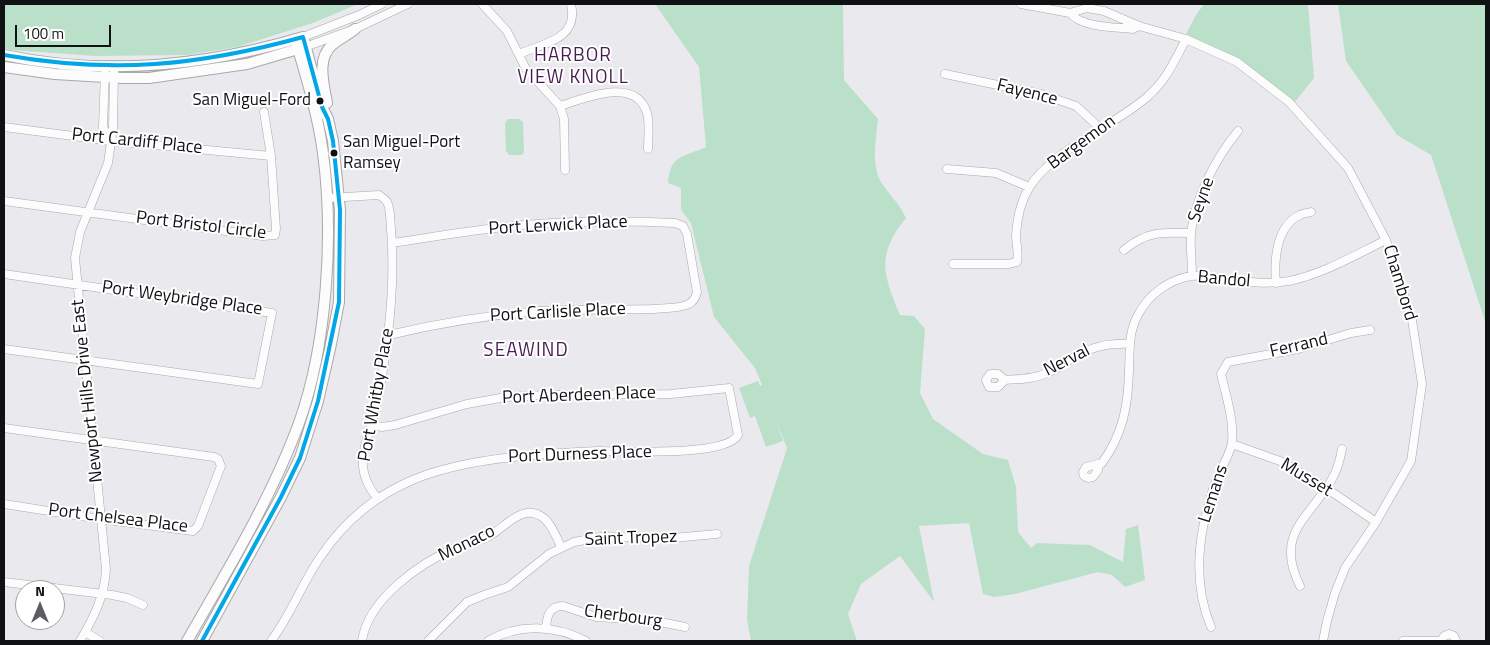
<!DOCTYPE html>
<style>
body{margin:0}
#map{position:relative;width:1490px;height:645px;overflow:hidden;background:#eaeaee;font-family:"Titillium Web",sans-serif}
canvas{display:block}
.frame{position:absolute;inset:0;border:5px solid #101113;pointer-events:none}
.north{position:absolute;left:15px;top:580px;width:50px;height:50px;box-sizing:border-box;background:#fff;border:1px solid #9fa0a1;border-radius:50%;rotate:0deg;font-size:14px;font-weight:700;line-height:20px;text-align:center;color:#101113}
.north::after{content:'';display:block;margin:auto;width:18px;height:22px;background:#5c5d60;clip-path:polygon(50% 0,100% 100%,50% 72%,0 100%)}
.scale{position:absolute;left:15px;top:25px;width:96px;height:22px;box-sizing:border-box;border:2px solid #101113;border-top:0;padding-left:6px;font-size:15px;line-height:18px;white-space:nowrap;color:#101113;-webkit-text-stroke:4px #fff;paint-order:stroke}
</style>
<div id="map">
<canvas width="1490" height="645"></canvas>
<div class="frame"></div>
<div class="north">N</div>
<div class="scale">100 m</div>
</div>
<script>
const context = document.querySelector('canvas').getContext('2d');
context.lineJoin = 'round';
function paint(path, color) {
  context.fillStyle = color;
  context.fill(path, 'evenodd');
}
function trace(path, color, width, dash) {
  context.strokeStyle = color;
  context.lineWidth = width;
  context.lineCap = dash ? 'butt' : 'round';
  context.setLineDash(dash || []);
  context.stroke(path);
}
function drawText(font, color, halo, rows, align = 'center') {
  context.font = font + ' "Titillium Web",sans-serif';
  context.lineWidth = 4;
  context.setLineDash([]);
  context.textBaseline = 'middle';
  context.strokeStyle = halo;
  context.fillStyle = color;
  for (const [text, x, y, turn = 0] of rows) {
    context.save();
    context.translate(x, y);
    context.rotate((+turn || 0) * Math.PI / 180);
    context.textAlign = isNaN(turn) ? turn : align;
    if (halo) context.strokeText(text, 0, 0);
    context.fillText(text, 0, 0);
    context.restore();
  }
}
paint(new Path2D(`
 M4,4H358L313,23L237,47L187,55L95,56L11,50L4,48Z
 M655,4H843L844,80L878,119C876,140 871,163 881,182C889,195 899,202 906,218C876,255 883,274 900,315L914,316L925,329L920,393L933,419L983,454L1008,460L1016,487L1018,532L1031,548L1037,543L1090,545L1123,562L1126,529L1138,525L1145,580L1125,587L1112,575L1098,572L1015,594L994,597L983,594L969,523L919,526L934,602L900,556L861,584L848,614L857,641H751L747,620L749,566L787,448L776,421L783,441L766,447L755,416L750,418L739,388L758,381L760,386L762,385L755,368L714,317L691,223L681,210V188L668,183C670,154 684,157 706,147L699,67Z
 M1204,4H1308L1314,78L1295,102L1246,64L1186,34L1196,15Z
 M1338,4H1486V324L1431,155L1397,135L1346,61Z
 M508,119H519L523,122L524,152L522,155H509L506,151L505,123Z`), '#bbe0c9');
const minor = new Path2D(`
 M482,4L507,31L526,69L560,106L564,119L565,170
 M1021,4L1070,13L1087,8L1104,11L1139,26L1186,39L1237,62L1289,102L1348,168L1386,240L1412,320L1422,384L1411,461L1376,522L1345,568L1335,593L1327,621L1323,641
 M1070,13C1082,28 1115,27 1133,29L1139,26
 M303,37L359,15L382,4
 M302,48L355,29L408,4
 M519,54C545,43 579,39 571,4
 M105,72L103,127L111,141
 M945,74L1041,94L1076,106L1101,129
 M560,106C585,98 636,76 647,113C650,124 648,138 648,149
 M4,127L111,141L271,156
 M947,169L996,173L1029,187
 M327,198L379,195C382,197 385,199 387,202C391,209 390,221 391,229C396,289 388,349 376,408C372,427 361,448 363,467C364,479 370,489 377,498
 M4,201L263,236L275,235L276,229L271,156L264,112
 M1124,250C1147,231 1163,232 1191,233
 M953,264H1008L1017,262C1019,253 1016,244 1016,235C1017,220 1021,201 1029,188C1050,152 1113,126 1146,98C1166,81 1174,62 1186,39
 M4,274L272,313L258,384L4,349
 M1192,276C1192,262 1190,247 1191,233C1195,197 1216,158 1238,131
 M1276,283C1274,260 1276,226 1300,215C1303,213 1308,213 1311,212
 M389,335C439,323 488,315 540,311C577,309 614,310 651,309C662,308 679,309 689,304C694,301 696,297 697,292L687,234L683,226L675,223C629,221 583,221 537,224C488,227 440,236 392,243
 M990,374H998L1005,380L998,387H989L986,380Z
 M1005,380C1019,379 1034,379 1047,373C1056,370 1063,364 1071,359C1090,347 1107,343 1130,344
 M4,428L214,457L218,459L221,466L198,526L193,531L100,519L4,504
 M1232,444L1280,461L1326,488L1376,522
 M1099,465L1098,470L1093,477L1088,478L1084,476L1083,472L1086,467L1102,463C1123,434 1128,406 1129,371C1130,351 1128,333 1138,315C1148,295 1168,280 1191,276C1199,275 1209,277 1217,278C1241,281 1264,285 1289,281C1323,274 1355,255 1386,240
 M4,582L112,595L127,598L143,605
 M1300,586C1274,533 1309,519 1332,479C1338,470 1340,459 1342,449
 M1211,627C1191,580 1199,528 1216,481C1220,470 1231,453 1232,442C1234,419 1226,396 1221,374L1228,362L1298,349L1351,333L1370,330
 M546,628C547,616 549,606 563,606L596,617L650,620L685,627
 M85,632L100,641
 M80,641C93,619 105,596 106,569L75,258L80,232L108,163L113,128L114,72
 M271,641C291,615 302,583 321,556C373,479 447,462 534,455C556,453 577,452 598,451C624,451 726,457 738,435L729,388L671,394L545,395L506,397L467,404L395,425L382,427L372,425
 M362,641C368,599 420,563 457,547C466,543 477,542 486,538C501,531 515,511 533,513C549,516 555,534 561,547
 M428,641L467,602L484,595L508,587L549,554L574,542L601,537L672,538L717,534
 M488,641C519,623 555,625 586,641
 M1403,641H1441L1444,636L1449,634L1454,636L1456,641`);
const major = new Path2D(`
 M4,55C103,76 206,66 303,37L322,107L328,119L333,141L340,210L339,302L330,349L318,401L300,458L281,497L202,641
 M4,67L55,74L122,78H149L247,64L298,49
 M327,103C324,85 316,59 332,45C339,39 348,35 355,29
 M187,641C227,571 271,499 299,423C327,345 334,235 323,153C318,115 306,76 295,39`);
trace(minor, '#a9a9ac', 9);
trace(major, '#a9a9ac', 12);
trace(minor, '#fcfcfc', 8);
trace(major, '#fcfcfc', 10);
trace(new Path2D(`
 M4,55C112,74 198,66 303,37L322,107L328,119L333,141L340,210L339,302L318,401L300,458L281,497L202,641`), '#01a7e7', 4);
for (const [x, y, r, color] of [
 [320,101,4.5,"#101113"],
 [334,153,4.5,"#101113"]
]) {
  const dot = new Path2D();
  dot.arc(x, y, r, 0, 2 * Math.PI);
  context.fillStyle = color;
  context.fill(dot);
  trace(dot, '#fff', 2);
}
drawText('17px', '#101113', '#fff', [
 ["San Miguel-Ford",311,101],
 ["San Miguel-Port",343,143,"left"],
 ["Ramsey",343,164,"left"]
], 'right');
drawText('18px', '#101113', '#fff', [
 ["Fayence",1027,93,14],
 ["Port Cardiff Place",137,142,6],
 ["Bargemon",1082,143,-36],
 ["Seyne",1202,200,-71],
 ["Port Bristol Circle",201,226,7],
 ["Port Lerwick Place",558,226,-3],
 ["Bandol",1224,280,5],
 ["Chambord",1399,283,73],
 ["Port Weybridge Place",182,299,8],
 ["Port Carlisle Place",558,313,-3],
 ["Ferrand",1299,346,-13],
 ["Nerval",1067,361,-27],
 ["Newport Hills Drive East",88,391,-96],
 ["Port Whitby Place",377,395,-80],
 ["Port Aberdeen Place",579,396,-2],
 ["Port Durness Place",580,455,-2],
 ["Musset",1306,478,31],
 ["Lemans",1214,494,-72],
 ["Port Chelsea Place",118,519,7],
 ["Saint Tropez",631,539,-2],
 ["Monaco",467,544,-26],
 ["Cherbourg",623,617,8]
]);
context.letterSpacing = '1px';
drawText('19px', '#471d52', '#fff', [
 ["HARBOR",573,56],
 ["VIEW KNOLL",573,78],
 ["SEAWIND",526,351]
]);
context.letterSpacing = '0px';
</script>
